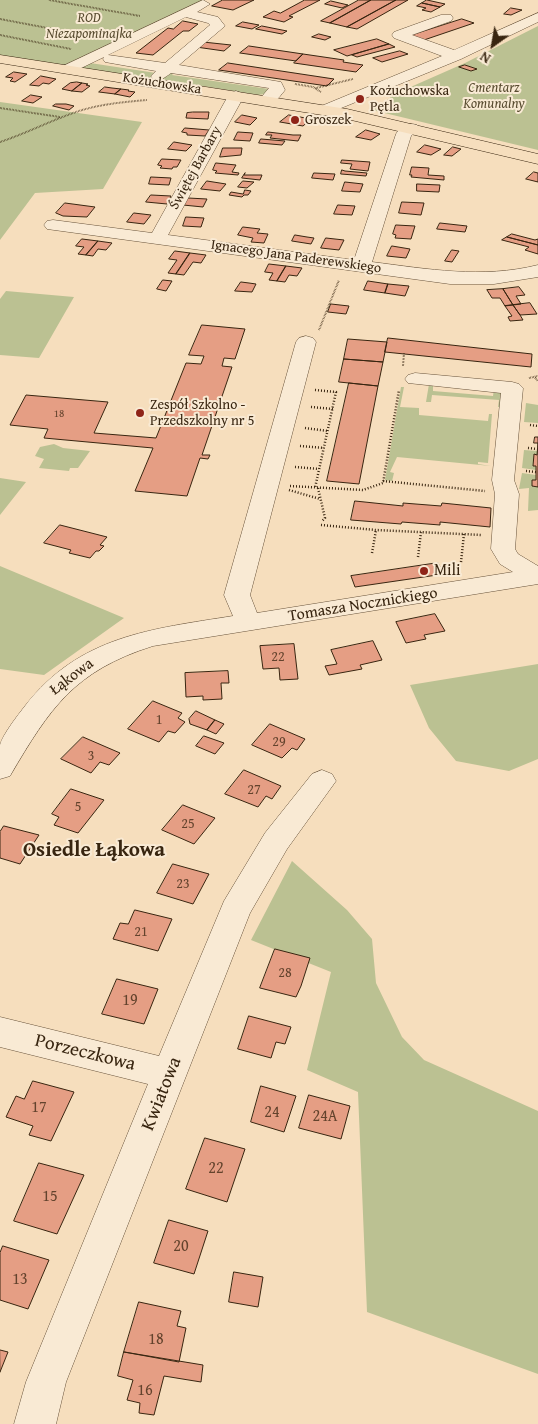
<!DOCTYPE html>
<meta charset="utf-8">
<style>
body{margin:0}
#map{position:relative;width:538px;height:1424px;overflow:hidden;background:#f6debd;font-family:"Gentium Book Plus",serif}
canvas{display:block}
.north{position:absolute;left:468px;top:20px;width:50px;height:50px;-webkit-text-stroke:4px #f9ead4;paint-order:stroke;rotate:212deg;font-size:14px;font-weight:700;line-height:20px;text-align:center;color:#382510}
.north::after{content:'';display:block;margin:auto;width:18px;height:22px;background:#382510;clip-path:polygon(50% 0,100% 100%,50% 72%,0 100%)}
</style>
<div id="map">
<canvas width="538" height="1424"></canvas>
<div class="north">N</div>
</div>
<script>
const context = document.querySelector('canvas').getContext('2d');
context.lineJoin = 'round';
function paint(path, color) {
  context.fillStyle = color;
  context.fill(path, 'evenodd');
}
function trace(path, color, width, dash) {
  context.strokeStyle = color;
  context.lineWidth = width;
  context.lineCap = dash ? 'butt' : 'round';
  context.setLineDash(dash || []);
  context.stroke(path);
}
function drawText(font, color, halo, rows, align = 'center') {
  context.font = font + ' "Gentium Book Plus",serif';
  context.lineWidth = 4;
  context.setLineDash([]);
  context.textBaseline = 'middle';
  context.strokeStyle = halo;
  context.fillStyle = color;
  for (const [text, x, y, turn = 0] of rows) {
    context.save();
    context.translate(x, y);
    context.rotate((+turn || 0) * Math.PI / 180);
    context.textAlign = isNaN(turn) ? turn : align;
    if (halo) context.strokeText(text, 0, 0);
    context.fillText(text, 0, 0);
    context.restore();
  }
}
paint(new Path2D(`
 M0,0H205L77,61L156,73L150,80L0,56Z
 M538,26V150L372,110L397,93L465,63Z
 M175,71L172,75L269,89L265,94L258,95L159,79L164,72Z
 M0,102L142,122L103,189L35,193L0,240Z
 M6,291L74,297L39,358L0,355V299Z
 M429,384H433V391L493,396L494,389L503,393V407H498L499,400L432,395L431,402H426Z
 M401,387H404L400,407L419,408V415L488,421L489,414H492L488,463L478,462V464L491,466L397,457L390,472L394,473L392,481L385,480Z
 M526,403L538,405V423L524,422Z
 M54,444L63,448L90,451L78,468H70L69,471L39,468L44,459L35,456L40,447Z
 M524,450L537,451V455H534L533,465L536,466V470L522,468Z
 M522,473L536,475V480H532V486L538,487V510L528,511L529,488L519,489Z
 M0,478L26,482L0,515Z
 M0,566L124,618L44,675L0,669Z
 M538,664V759L509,771L456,761L429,728L410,685Z
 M292,861L347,910L372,939L376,983L402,1037L424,1060L538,1111V1374L367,1312L358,1092L307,1070L331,972L251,940Z`), '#bbc192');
const building = new Path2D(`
 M223,0H254L233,10L212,6Z
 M305,0H320L289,16L293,17L284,22L263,17L274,11L280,13Z
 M359,0H371L330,23L321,21Z
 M371,0H396L347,27L330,23Z
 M396,0H408L357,29L347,27Z
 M427,0L445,4L440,7L422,3Z
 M331,1L348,5L342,8L325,4Z
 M422,3L440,7L431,12L422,10L426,8L417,6Z
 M511,8L522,10L511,15L504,14Z
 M462,19L474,23L421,41L409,36Z
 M183,21L198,24L189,31H183L153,55L136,53L168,28L173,29Z
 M243,22L259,25L252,29L236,26Z
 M262,26L287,31L282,34L256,29Z
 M319,34L331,37L325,40L312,37Z
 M377,39L389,44L347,56L334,50Z
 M203,42L231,45L224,51L196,47Z
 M389,44L395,47L357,57L352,55Z
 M249,46L303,54L296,61L240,53Z
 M400,51L408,54L382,62L373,58Z
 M303,54L344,60L343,62L363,65L356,72L294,63Z
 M228,63L334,79L327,86L219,70Z
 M465,65L477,69L471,71L459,67Z
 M14,72L27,74L15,82L10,81L13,78L6,77Z
 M41,76L56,79L49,84L43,83L39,86L30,85Z
 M77,82L82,83L72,91L62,89L70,83Z
 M82,83L88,84L86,85L90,86L82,92L72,91Z
 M105,87L112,88L121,89L115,94L99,92Z
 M121,89L129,90L128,91L135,92L130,97L115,94Z
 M31,95L42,97L33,103L22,101Z
 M56,104H66L74,106L69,110L53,106Z
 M193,112H209L208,119L186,118L187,113Z
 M242,115L257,118L250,125L235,122Z
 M289,115L311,119L303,126L280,122Z
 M185,128L209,130L205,136L187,135V133L182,132Z
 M366,130L380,134L371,140L356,137Z
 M238,132L253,133L250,141L234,140Z
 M268,132L293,135H301L298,141L270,138L272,135H266Z
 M261,139L285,141L282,145L259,143Z
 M174,142L192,145L186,151L168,149Z
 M425,145L441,149L431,155L417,152Z
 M453,147L461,149L452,156L444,155Z
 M223,148H242L241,155L220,157Z
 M162,159L181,160L177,167H173L172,169L160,168L162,166L158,165Z
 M342,160L370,162L368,171L350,169L352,164L341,163Z
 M216,163L236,165L232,172L239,173L238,175L215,173L217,171L213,170Z
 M412,167L429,168L428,175L444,176V180L411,177L412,175H410Z
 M342,170L345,171L367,173L366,176L341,174Z
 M534,172L538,173V182L526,179Z
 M245,173L244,175H262L260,180L242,178Z
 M314,173L335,174L333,180L312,178Z
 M151,177L171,178L169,185L149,184Z
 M207,181L226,184L220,191L201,189Z
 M243,181L254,182L247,188L238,187Z
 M345,182L363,184L360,192L342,191Z
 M417,184L440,185L439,192L417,191Z
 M245,190L251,191L248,195H244L242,197L229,195L231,192L243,194Z
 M151,195L171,196L167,204L146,202Z
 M188,198L207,199L203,207L183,205Z
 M402,202L424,203L421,215L399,213Z
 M65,203L95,207L87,217L63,216L56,213Z
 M338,205L355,206L352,215L334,214Z
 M134,213L151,215L144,224L127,222Z
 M186,217L204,218L201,227L183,226Z
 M440,223L467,226L465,232L437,229Z
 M396,225L415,226L411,239L395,238L396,235L393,234Z
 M243,227L260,229L257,233L268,234L264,243L251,242L253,238L238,235Z
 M512,234L535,240L538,239V245L507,237Z
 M295,235L307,237L314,238L311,244L292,241Z
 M507,237L538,245V254L525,250L529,247L502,240Z
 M326,238L344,240L339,250L321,248Z
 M82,239L98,241L86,255L78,254L84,247L76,246Z
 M98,241L112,243L106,250L98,249L93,256L86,255Z
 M392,246L410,249L406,258L387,256Z
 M452,250L459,251L452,262L445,261Z
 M175,251L190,253L176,274L168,273L177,260L169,259Z
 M190,253L206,255L201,263L193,262L184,275L176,274Z
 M269,264L286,266L277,281L269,280L273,273L265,272Z
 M286,266L302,268L297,276L289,275L285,282L277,281Z
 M163,280L172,281L166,291L157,289Z
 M368,281L388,284L385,293L364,290Z
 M241,282L249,283L256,284L252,292L235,291Z
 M388,284L409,286L405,296L385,293Z
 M519,287L525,295L516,296L521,304L513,305L503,289Z
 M503,289L513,305L505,306L500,298H492L487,290Z
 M530,303L537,314L520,315L513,305Z
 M331,304L349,306L346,314L328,312Z
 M513,305L520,315L523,320L510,321L508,317L512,316L505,306Z
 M202,325L245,329L235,359L224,358L222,366L232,367L202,455H210L208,459L200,458L187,496L135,491L153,448L44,438L48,429L10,425L26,395L108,402L94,433L156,438L186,363L201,364L204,356L189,355Z
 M388,338L532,354L531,367L385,352Z
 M348,339L387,342L383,362L344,359Z
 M344,359L383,362L378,386L339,382Z
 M349,383L378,386L359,484L327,481Z
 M535,437H538V487L532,486V480H536V466H533L534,454L537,455L538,443H534Z
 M355,501L403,506V503L441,506L442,503L491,508L490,527L440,522V525L402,522L401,524L351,520Z
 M60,525L107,537L100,545L104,546L99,551H96L90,558L69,553L71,550L44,543Z
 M438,563L444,574L355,587L351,576Z
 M435,614L445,631L424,635L426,639L406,643L396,622Z
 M373,641L382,660L360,665L362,669L329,675L325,666L337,664L331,650Z
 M294,644L298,679L280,680L279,668L263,669L260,646Z
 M228,671L229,683H221L222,699L203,700V696L186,697L185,673Z
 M153,701L182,713L178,718L185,722L175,733L168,731L159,742L128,729Z
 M196,711L215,720L207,730L190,724L189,719Z
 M215,720L224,724L216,734L207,730Z
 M270,724L305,739L297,750L292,748L282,758L252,745Z
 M204,736L224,743L215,754L196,746Z
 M83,737L120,753L109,765L100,762L91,773L61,759Z
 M244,770L281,786L272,799L266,796L258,807L225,794Z
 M71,789L104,800L78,833L54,825L59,817L52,814Z
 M183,805L215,818L194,844L162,830Z
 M4,826L39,835L20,864L0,858V832Z
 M173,864L209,874L193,904L157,893Z
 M135,910L172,919L158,951L113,939L120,923L128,924Z
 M275,949L310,958L301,986L296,997L260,988Z
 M117,979L158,989L144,1024L102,1014Z
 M249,1016L291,1027L285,1044L276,1042L271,1058L238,1049Z
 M33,1081L74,1092L51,1141L29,1135L33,1126L6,1117L16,1096L24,1099Z
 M261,1086L296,1096L284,1132L251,1122Z
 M309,1095L350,1106L341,1139L299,1128Z
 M205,1138L245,1149L227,1202L186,1189Z
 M39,1163L84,1175L57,1234L14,1221Z
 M169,1220L208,1231L194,1274L154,1263Z
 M3,1246L49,1260L28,1309L0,1300V1253Z
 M234,1272L263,1277L258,1307L229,1302Z
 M139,1302L181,1311L177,1326L186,1328L179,1362L124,1352Z
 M0,1350L8,1352L0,1372Z
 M124,1352L203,1365L201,1382L164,1376L154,1415L139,1413L140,1403L127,1400L133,1380L118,1376Z`);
paint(building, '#e59e84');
trace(building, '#382510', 1);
const minor = new Path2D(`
 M203,0L210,4L197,12L218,17L225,26L179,65L281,82L285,90C278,99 272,107 261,104L258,101L269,88L171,73C164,78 161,81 153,79L151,76L156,71L105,62L103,59L104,57L73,72H63L61,69L63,66ZM186,17L208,23L210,25L165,63L108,55Z
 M538,13V22L461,59L329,113H319L316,110L319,107L442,56L394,38L392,35L394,32L441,15H451L453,18L451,21L412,35L454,50Z
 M236,91L241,93L244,96L168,235L354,260L396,134C401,126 407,122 417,125L419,128L411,136L372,262C428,269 482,279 538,265V277L494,284H450L47,229L44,225L47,221L53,220L152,233L228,96L231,93Z
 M306,336L313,338L316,342L250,595L257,613L513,572L500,564L491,549L495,494L492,480L501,393L408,383L405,379L408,375L415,373L512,382L519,384L523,388L514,480L519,494L515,549L518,554L538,566V584L153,646C74,671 50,708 10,776L0,779C0,769 0,755 0,745C3,734 18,715 25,706C79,636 151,629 233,616L224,595L296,342L299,338Z
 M322,770L332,774L336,781L287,849L250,913L66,1382L56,1424H14L26,1382L148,1084L0,1047V1017L159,1056L224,901L265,833L312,774Z`);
const major = new Path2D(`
 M0,55L347,109L538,154V164L347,119L0,63Z`);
trace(minor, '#68533b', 1);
trace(major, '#382510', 1);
trace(new Path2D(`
 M49,0L140,16
 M0,19L95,37
 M0,35L71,49
 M295,84L313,87L321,92
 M316,88L353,79
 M0,108L60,117
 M0,142C27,133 52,120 79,111C101,104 124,102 147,100
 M319,330L339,280
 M403,366L404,353
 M529,378L538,376
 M535,378L538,381`), '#382510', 2, [0.5, 1]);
trace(new Path2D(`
 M315,390L336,392L315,488
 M311,407L333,409
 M530,425L538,426
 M305,428L328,431
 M300,446L324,448
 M528,448L537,449
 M295,467L319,469
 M526,471L536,472
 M383,481L485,491
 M290,486L363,490L383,483L399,390
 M318,488L325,518L322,521
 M289,490L320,499
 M321,525L376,530L482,535
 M372,553L376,530
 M418,557L421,532
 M461,562L464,534`), '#382510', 2.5, [1, 2]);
paint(minor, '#f9ead4');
paint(major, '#f6debd');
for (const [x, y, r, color] of [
 [360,99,5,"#8f2418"],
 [295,120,5,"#8f2418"],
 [140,413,5,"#8f2418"],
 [424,571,5,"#8f2418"]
]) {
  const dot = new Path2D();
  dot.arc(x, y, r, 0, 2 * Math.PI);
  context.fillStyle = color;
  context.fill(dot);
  trace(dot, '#f9ead4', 2);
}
drawText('11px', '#63432d', null, [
 ["18",59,414]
]);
drawText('italic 14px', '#594c30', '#f9ead4', [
 ["ROD",89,18],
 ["Niezapominajka",89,34],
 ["Cmentarz",494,88],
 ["Komunalny",494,104]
]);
drawText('14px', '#382510', '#f9ead4', [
 ["Kożuchowska",162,84,9],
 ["Świętej Barbary",196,168,-61],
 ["Ignacego Jana Paderewskiego",296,257,8]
]);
drawText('14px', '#382510', '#f9ead4', [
 ["Kożuchowska",370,91],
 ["Pętla",370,107],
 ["Groszek",305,120],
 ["Zespół Szkolno -",150,405],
 ["Przedszkolny nr 5",150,421]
], 'left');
drawText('14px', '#63432d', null, [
 ["22",278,657],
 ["1",159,720],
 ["29",279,742],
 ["3",91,756],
 ["27",254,790],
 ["5",78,807],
 ["25",188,824],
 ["23",183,884],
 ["21",141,932],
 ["28",285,973]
]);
drawText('16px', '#382510', '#f9ead4', [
 ["Mili",434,571]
], 'left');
drawText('16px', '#382510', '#f9ead4', [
 ["Tomasza Nocznickiego",363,605,-9],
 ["Łąkowa",72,677,-37]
]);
drawText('16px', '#63432d', null, [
 ["19",130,1001],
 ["17",39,1108],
 ["24",272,1113],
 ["24A",325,1117],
 ["22",216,1169],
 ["15",50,1197],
 ["20",181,1247],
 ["13",20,1280],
 ["18",156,1340],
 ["16",145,1391]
]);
drawText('19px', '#382510', '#f9ead4', [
 ["Porzeczkowa",85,1053,14],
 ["Kwiatowa",162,1094,-68]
]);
drawText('bold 21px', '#382510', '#f9ead4', [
 ["Osiedle Łąkowa",94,851]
]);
</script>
